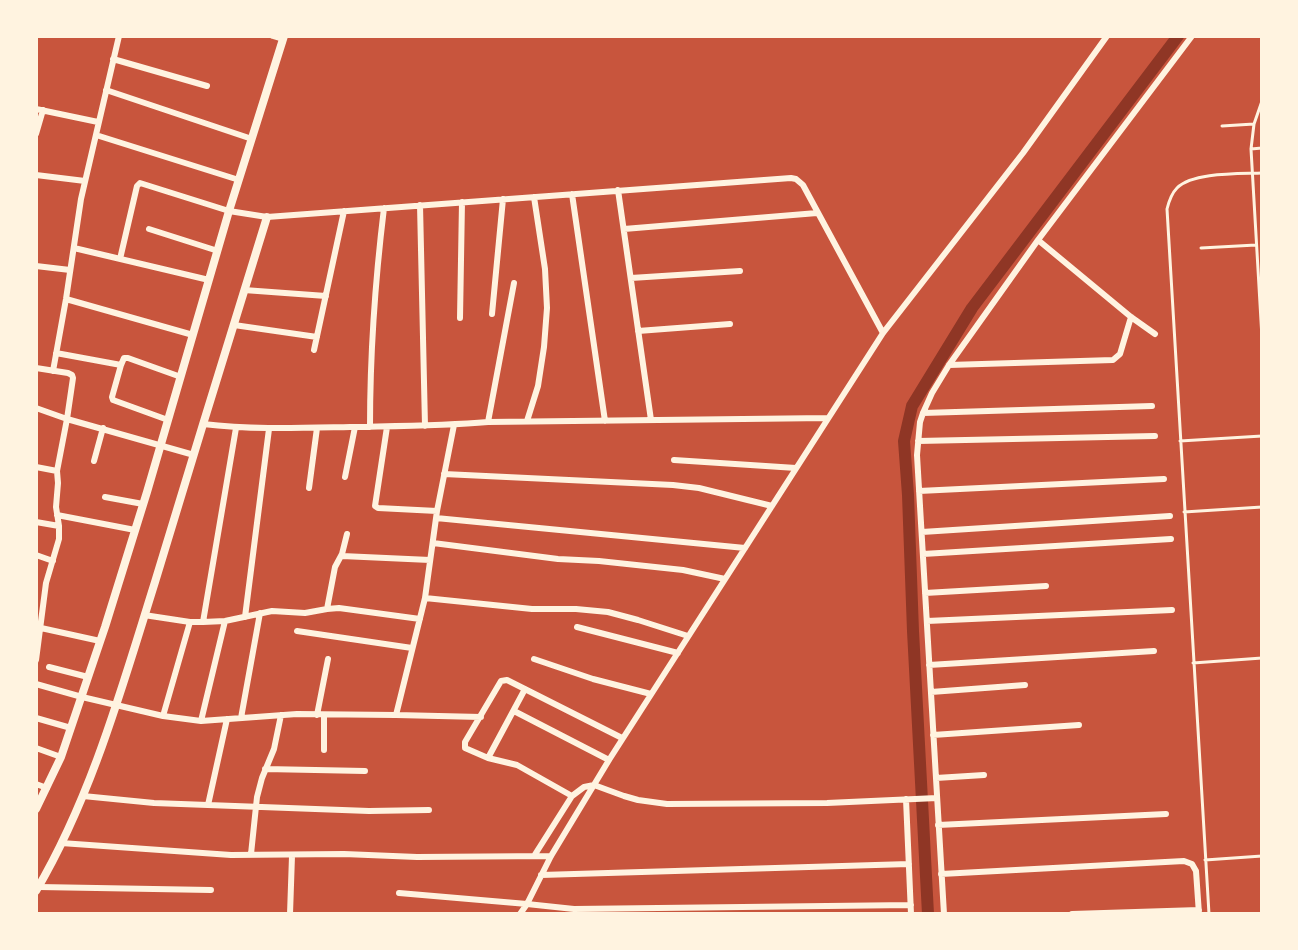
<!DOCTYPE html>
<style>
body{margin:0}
#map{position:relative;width:1298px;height:950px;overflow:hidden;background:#c8553d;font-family:"Nunito Sans",sans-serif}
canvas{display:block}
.frame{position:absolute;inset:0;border:38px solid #fff3e0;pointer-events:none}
</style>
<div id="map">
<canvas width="1298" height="950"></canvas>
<div class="frame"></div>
</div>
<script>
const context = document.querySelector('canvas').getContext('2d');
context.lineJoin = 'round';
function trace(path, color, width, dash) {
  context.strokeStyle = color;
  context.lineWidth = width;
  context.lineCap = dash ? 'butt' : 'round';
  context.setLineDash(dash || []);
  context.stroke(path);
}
trace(new Path2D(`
 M928,914L913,631L908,495L904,441L912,406L972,308L1178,36`), '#8f3625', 12);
trace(new Path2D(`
 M1262,101L1254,124L1251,149L1262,338
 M1222,126L1254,124
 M1251,149L1262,148
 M1201,248L1256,245
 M1180,441L1262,436
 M1184,512L1262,507
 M1193,663L1262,658
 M1205,860L1262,856
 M1209,914L1167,209C1169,201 1171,194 1177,188C1193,172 1240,174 1262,173`), '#fff3e0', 3);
trace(new Path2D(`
 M273,36L283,39
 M113,59L207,86
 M106,90L252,139
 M36,109L98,122
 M36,134L43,110
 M96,135L239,180
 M36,175L85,181
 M618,190L651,420
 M572,194L605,421
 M420,205L425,426
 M149,229L218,251
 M624,229L817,213
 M1038,240L1131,317L1155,334
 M74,248L209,280
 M120,259L137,186L140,183L229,211L267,217L791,178L796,179L803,185L883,333
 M36,266L70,270
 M631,278L740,271
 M244,290L326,296
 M66,299L193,335
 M492,314L503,199
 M460,318L462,202
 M234,325L317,337
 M638,331L730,324
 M314,350L344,211
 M56,353L121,365
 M949,365L1113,360L1120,354L1131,317
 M36,368L68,373L72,375L73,378L67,419L57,471L58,483L56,507L59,526V539L46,583L36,660
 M53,371L66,299L81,199L119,36
 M36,408L67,419L194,455
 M923,413L1152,406
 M168,420L113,400L112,397L121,365L124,358H128L181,377
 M527,421L538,386L544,347L547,308L545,269L534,197
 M488,422L514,283
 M203,424C252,430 301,428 350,427C396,426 442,426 488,422L828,418
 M370,427C370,353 375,282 384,208
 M387,427L375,506L378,508L437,511
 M918,441L1155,436
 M674,460L796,468
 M94,461L103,428
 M36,467L57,471
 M444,474L673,485L699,488L772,506
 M345,477L355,427
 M309,488L317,428
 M919,491L1164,479
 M105,497L143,504
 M57,515L135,530
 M436,518L745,548
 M36,522L59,526
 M922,532L1170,516
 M433,543L558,559L599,561L683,570L725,579
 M923,554L1171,539
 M36,555L53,561
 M342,556L430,560
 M925,593L1046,586
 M425,598L532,609H576L608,612L638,620L688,636
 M327,609L335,567L342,554L347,534
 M144,615L190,622H203L225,621L272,611L305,613L327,609L339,608L420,619
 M245,617L269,429
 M927,621L1172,610
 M203,622L236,428
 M577,627L678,653
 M41,628L100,641
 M297,631L412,648
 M534,659L593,679L651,694
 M929,665L1154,651
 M49,667L88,677
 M36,684L82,697L163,716L201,721L297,714L396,715L481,717
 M931,692L1025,685
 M514,711L609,760
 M317,715L328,659
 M324,715V750
 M396,715L425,598L437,511L454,425
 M163,716L190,622
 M36,718L71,728
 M241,718L260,613
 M201,721L225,621
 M933,735L1079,725
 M36,748L61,757
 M488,758L525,689
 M265,769L365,771
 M936,778L984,775
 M36,784L47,788
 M83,796L154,803L369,811L429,810
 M572,796L517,765L488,758L465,748V742L501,681L507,680L622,738
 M906,799L911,914
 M208,805L227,719
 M938,825L1166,814
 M61,843L231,855L344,854L417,857L551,856
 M251,854L257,797L262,778L274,749L281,715
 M534,856L572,796L584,787L594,785L624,796L638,800L667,804L827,803L937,798
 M941,874L1184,861L1192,864L1196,871L1199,914
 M541,875L909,864
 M39,887L211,890
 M399,893L527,904L574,909L911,905
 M290,914L292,856
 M520,914L527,904L551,856L609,760L883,333L1023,153L1107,36
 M944,914L917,455L920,422L923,413L932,393L949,365L1038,240L1192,36
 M1072,914L1199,910`), '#fff3e0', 6);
trace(new Path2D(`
 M36,809L61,757L105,627L147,492L229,211L284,36
 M36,891C92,796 122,687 155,582C192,460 229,339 267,217`), '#fff3e0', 8);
</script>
